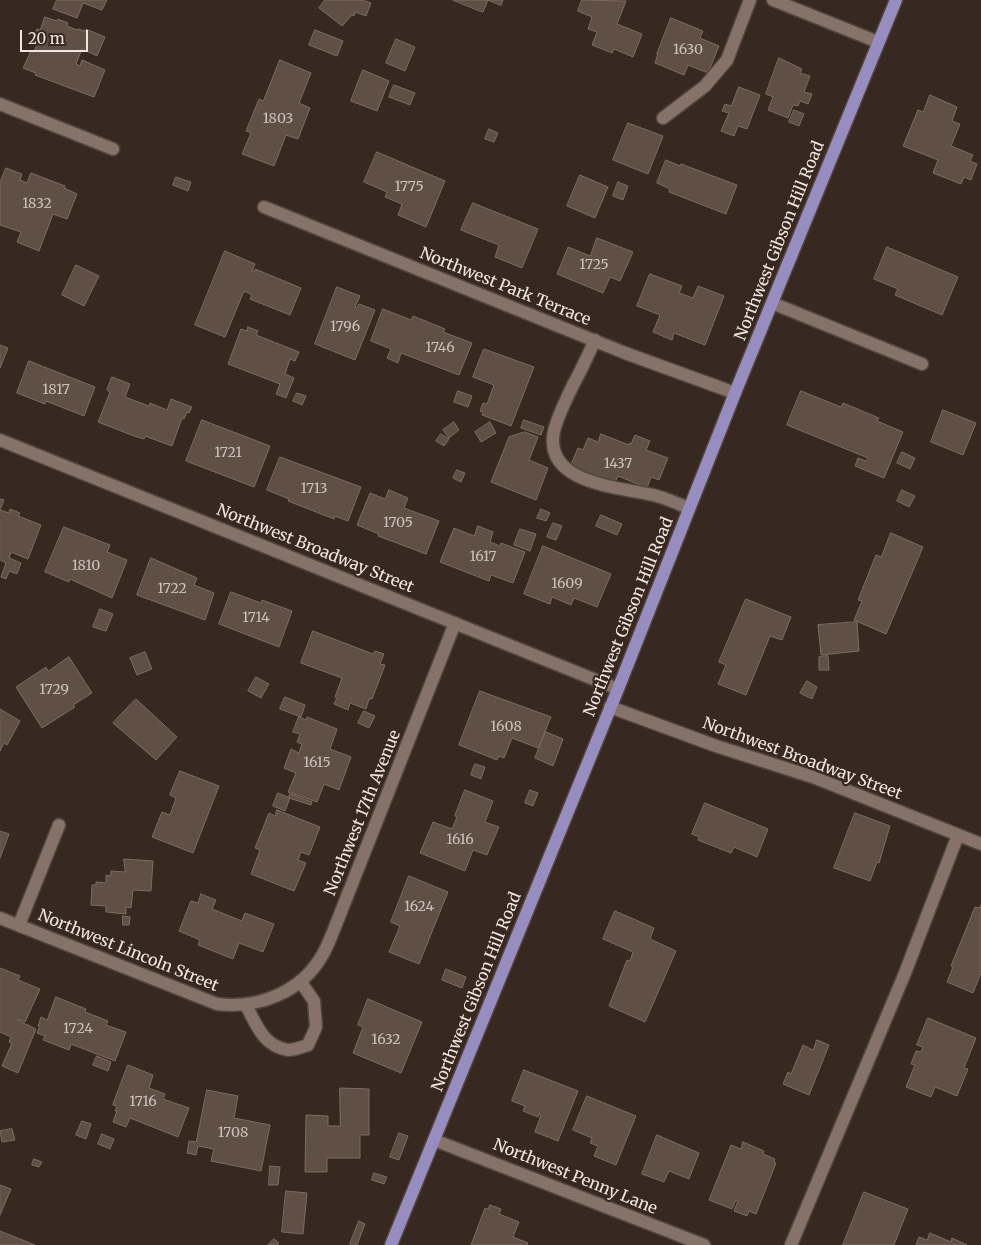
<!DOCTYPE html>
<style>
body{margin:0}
#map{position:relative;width:981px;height:1245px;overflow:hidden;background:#382920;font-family:Merriweather,serif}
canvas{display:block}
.scale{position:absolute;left:20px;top:30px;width:68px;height:22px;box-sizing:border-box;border:2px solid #f0e6e0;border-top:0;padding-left:6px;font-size:15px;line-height:18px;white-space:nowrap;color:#f0e6e0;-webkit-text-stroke:4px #382920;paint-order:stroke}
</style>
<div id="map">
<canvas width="981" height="1245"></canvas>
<div class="scale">20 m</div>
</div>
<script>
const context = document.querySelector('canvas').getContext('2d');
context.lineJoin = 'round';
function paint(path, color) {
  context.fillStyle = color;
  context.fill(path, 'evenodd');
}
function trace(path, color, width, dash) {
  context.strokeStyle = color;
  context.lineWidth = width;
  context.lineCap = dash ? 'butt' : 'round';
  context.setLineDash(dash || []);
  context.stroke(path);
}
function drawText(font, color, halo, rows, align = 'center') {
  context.font = font + ' Merriweather,serif';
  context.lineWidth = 4.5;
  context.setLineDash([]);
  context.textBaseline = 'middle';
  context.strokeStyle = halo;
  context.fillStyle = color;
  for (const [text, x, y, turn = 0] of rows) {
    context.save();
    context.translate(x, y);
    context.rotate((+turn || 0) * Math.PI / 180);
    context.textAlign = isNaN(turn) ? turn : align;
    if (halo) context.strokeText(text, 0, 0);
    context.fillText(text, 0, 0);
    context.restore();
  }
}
const building = new Path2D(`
 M57,0H107L102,10L83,3L77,18L53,9Z
 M325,0H362L371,3L366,16L355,12L354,16L352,15L342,26L319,8Z
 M453,0H488L483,12Z
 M488,0H503L501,5Z
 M582,0L626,1L617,24L642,34L633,57L614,49L612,53L592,45L597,32L588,29L592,17L578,11Z
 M45,17L57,21L58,19L68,23L67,26L77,30L78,29L85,31L86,29L105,37L97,56L82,49L76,64L80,66L82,60L105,70L94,97L35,75L36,73L23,68L31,51L34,52L38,42L32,40L37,29L40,30Z
 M671,18L703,31L700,38L719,46L708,73L688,65L684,75L655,63L658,54H657Z
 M315,30L343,41L337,56L309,45Z
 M396,39L415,47L405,71L386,63Z
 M779,58L802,69L800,73L810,76L804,92L812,94L808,104L800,101L798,106L793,105L788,118L768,110L773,97L766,94Z
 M280,60L311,73L299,103L310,108L298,139L286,135L274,166L242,154L251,133L246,131L259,99L263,101Z
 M363,70L389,81L377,111L351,101Z
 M394,85L415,93L410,105L389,97Z
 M739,87L760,95L747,129L738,126L734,136L721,131L729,113L722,111L725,104L731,106Z
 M930,95L957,107L952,121L960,124L951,146L973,155L970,161L977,164L971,180L964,177L961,184L933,173L938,160L903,146L918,110L923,112Z
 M794,110L804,114L799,126L789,122Z
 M628,123L663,136L648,174L613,160Z
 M489,129L498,133L494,142L485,139Z
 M377,152L445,181L426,227L398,215L402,204L385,197L387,192L364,182Z
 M666,160L680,166L681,164L737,185L726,214L669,192L670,189L657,183Z
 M6,168L22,174L20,180L27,183L31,173L65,186L64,188L77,194L67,219L53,214L39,251L17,242L21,232L0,225V183Z
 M580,175L608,187L595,218L567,206Z
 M176,177L191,182L188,191L173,185Z
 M618,182L628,186L623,200L613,196Z
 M473,203L538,229L522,268L495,257L499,245L461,230Z
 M597,238L633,252L620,281L610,277L603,293L557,274L568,247L590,256Z
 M887,247L958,277L942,315L895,295L898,289L874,279Z
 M225,251L255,264L252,271L254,272L255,269L301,288L290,315L250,299L252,295L244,291L225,337L195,325Z
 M76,265L99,276L84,306L62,295Z
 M650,274L682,286L679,293L693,298L698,286L724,296L705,345L674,333L672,340L653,332L660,315L637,306Z
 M337,287L360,296L355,307L357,308L359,304L375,310L355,360L315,344Z
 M383,309L411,320L413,316L445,329L443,332L472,343L459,375L401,353L398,363L387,358L391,349L371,341Z
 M248,327L258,331L256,335L299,352L295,361L290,359L285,374L294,378L286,398L276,394L280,384L228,364L241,329L247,331Z
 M0,345L8,348L0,368Z
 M484,349L534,367L511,426L482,415L483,412L480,411L483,403L487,404L494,385L473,377Z
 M29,361L95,387L84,416L46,401L45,404L17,393Z
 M112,377L130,384L125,397L149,406L150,403L167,410L171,399L192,407L189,413L187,412L184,419L182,418L172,446L145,436L144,439L134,436L98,422L110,392L107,390Z
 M458,391L472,396L468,407L454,402Z
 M801,391L841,407L843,403L879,418L877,421L903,432L884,478L855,466L858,458L866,461L868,458L787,425Z
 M297,393L306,396L302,405L293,401Z
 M943,410L976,423L963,455L931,442Z
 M202,420L270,446L254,487L186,461Z
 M524,420L544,427L541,435L521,428Z
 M454,422L459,430L449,438L443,430Z
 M490,422L496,433L481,442L475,432Z
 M525,432L538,437L529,460L548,468L536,500L491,482L509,437Z
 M441,434L449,439L444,446L436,441Z
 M601,434L629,445V443L631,444L635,435L650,441L646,450L668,458L659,480L651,477L647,488L618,476L613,487L569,469L578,448L583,450L588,438L598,442Z
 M902,452L915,458L910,469L897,463Z
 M280,457L361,487L348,521L335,516L334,519L288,501L289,499L267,490Z
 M457,470L465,473L461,482L453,478Z
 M389,490L408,498L404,508L439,521L426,554L378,536L379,534L357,525L370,493L385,499Z
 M902,490L915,496L909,507L897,501Z
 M0,499L4,500L0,510L9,513L10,509L20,513L18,516L41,525L28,559L11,552L9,558L21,563L17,574L9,571L6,579L1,577L6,563L0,560Z
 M541,509L550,513L546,521L537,518Z
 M601,515L622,524L617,535L596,526Z
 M553,523L562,526L556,540L547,537Z
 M478,526L493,532L490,542L500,546L501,543L525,552L513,583L491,575L489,581L440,562L454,528L474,536Z
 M64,527L110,545L107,552L127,560L112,598L70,579L69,582L45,572Z
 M520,529L536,534L530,551L514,545Z
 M891,533L923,547L886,634L854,620L862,601L858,600L876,555L881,557Z
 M543,546L611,574L597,607L574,598L571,605L552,597L550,604L524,594Z
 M151,558L197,578L194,585L214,593L205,620L137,595Z
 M231,592L261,603L262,600L292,611L279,647L219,624Z
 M746,599L791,617L782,640L770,636L746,695L718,684L726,665L719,662Z
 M100,609L113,614L106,631L93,627Z
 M857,622L859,651L821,655L818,625Z
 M313,631L373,654L375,651L384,654L380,664L385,665L372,699H369L366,709L350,703L348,710L334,704L337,698L335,697L342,678L301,663Z
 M145,652L152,669L137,675L130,658Z
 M828,656L829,670H819V657Z
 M69,657L92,693L73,705L75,707L42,728L16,687L46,667L48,671Z
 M256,677L269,684L261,698L248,691Z
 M807,681L817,687L812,699L800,693Z
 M480,691L551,717L538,748L512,738L504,758L499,756L497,760L459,745Z
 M285,697L305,705L301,717L280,709Z
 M136,699L177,737L156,760L113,723Z
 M0,709L20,721L7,745L4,743L0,751Z
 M364,711L375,716L369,728L358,723Z
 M299,717L306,720L307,717L337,729L330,749L351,757L339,790L324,784L317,802L288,792L296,773L284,768L291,749L299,753L302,744L297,742L300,734L293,732Z
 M546,732L563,739L553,766L535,758Z
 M475,764L485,767L481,779L471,775Z
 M180,771L219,786L193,853L152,837L162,812L170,815L176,798L170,795Z
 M465,790L493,801L485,822L499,827L487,855L473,850L465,871L420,853L433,822L452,829L457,817L455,816Z
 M530,790L538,793L533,806L525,803Z
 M278,793L290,798L285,811L273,806Z
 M290,794L312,802L311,805L292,799L289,797Z
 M705,803L768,829L757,857L734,847L731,853L698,840L699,837L692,834Z
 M277,810L320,827L309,855L301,852L298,860L306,863L294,891L251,874L260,850L255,848L269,813L275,816Z
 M855,813L890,826L879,863L877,862L870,881L834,868Z
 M0,831L9,834L0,858Z
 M124,859L153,861L151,891L133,890L131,908L126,907V914L106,912V906L91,905L92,885H96V882L106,883V875L111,876V871L125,872Z
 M409,876L448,892L419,964L389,952L400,926L391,922Z
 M201,894L216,900L212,909L242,921L245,913L274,924L263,952L239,943L233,959L198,945L200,940L179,931L191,901L198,903Z
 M981,905V973L973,993L947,982L953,967L951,966L975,907L980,908Z
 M615,911L654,928L650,939L676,951L645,1022L609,1006L627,960L630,961L633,952L603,939Z
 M123,916L130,917L129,925H123Z
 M0,968L20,976L18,980L40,989L25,1022L18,1019L17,1020L36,1029L18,1073L2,1066L12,1043L9,1042L11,1037L0,1032Z
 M446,969L466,977L462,988L442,980Z
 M56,997L86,1009L85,1012L108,1021L106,1025L126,1032L115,1061L71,1044L69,1050L43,1040L45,1036L37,1033L40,1026H38L41,1017L47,1020Z
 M368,999L422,1022L401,1073L353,1053L363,1027L358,1025Z
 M928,1018L976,1038L964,1068L968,1069L957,1096L935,1087L931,1097L906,1087L915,1065L911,1064L916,1051L921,1052L923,1047L917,1045Z
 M817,1040L829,1045L809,1095L783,1084L788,1072L791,1074L803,1045L813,1050Z
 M97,1056L111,1062L108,1071L93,1065Z
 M128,1065L153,1075L149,1088L165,1094L163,1099L189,1108L178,1137L130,1118L126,1127L113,1122L117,1111H115L117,1106L113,1105Z
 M524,1070L578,1091L558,1141L535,1132L541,1115L539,1114L538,1117L523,1111L525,1106L512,1101Z
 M340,1088L369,1089V1135H360V1158H327V1172H305L306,1115L328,1116V1126H340Z
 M207,1090L238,1096L234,1118L270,1125L261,1171L211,1161L214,1149L198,1146L196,1155L187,1153L189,1141L196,1142Z
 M587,1096L636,1116L616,1165L594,1156L598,1146L590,1143L592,1138L573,1130Z
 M82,1121L91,1124L86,1139L76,1135Z
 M12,1129L15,1140L2,1142L0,1131Z
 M399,1133L408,1136L399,1160L390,1157Z
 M102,1134L114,1139L110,1149L98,1144Z
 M657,1135L699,1153L689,1179L669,1171L664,1182L642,1174Z
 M743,1142L764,1151L763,1154L775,1159L774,1162L776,1163L756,1214L749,1211L747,1216L734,1211L738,1201L736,1200L732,1209L709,1200L731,1145L741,1149Z
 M34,1159L42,1162L39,1167L32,1165Z
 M270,1166L280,1167L278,1185H269Z
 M374,1173L387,1177L384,1184L372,1180Z
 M0,1185L11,1189L0,1215Z
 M286,1191L307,1193L303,1234L282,1232Z
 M864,1192L908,1209L894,1245H843Z
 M490,1205L501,1209L499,1214L519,1222L513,1237L528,1243L527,1245H471L485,1208L488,1209Z
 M359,1221L365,1224L357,1245H352L350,1244Z
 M0,1231L35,1245H0Z
 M930,1233L951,1242L952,1238L967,1245H916L919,1237L927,1240Z
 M274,1239L279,1243L277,1245H268Z`);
paint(building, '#5f4f45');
trace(building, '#7d6c61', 1);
const minor = new Path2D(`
 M773,0L878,42
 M0,104L113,149
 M663,118L705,86L727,60L750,0
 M264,207L625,353L735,393
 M772,303L922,364
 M595,340C588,355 581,371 573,385C566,400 558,415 554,431C543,484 619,487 653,495C666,498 678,504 689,508
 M0,440L618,689
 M610,707L716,746L813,777L981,844
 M0,918L217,1004C259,1009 302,992 323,954C327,947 330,939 333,932L455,623
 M19,925L59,825
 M246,1005C256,1024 263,1046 288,1050C294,1050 302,1047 308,1045L316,1027L314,1001L300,981
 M434,1140L704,1245
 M791,1245L905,973L958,835`);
const major = new Path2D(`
 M391,1245L618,689L735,393L896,0`);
trace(minor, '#51453d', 15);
trace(major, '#51453d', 15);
trace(minor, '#857369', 12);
trace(major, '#988dc0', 12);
drawText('14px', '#ccc0b9', null, [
 ["1630",688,50],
 ["1803",278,119],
 ["1775",409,187],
 ["1832",37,204],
 ["1725",594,265],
 ["1796",345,327],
 ["1746",440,348],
 ["1817",56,390],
 ["1721",228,453],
 ["1437",618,464],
 ["1713",314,489],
 ["1705",398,523],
 ["1617",483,557],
 ["1810",86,566],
 ["1609",567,584],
 ["1722",172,589],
 ["1714",256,618],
 ["1729",54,690],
 ["1608",506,727],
 ["1615",317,763],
 ["1616",460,840],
 ["1624",419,907],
 ["1724",78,1029],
 ["1632",386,1040],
 ["1716",143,1102],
 ["1708",233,1133]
]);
drawText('16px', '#f0e6e0', '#382920', [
 ["Northwest Gibson Hill Road",780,241,-68],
 ["Northwest Park Terrace",505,287,22],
 ["Northwest Broadway Street",315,549,22],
 ["Northwest Gibson Hill Road",629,617,-68],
 ["Northwest Broadway Street",802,759,20],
 ["Northwest 17th Avenue",363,813,-68],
 ["Northwest Lincoln Street",128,951,22],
 ["Northwest Gibson Hill Road",477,992,-68],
 ["Northwest Penny Lane",575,1177,22]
]);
</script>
